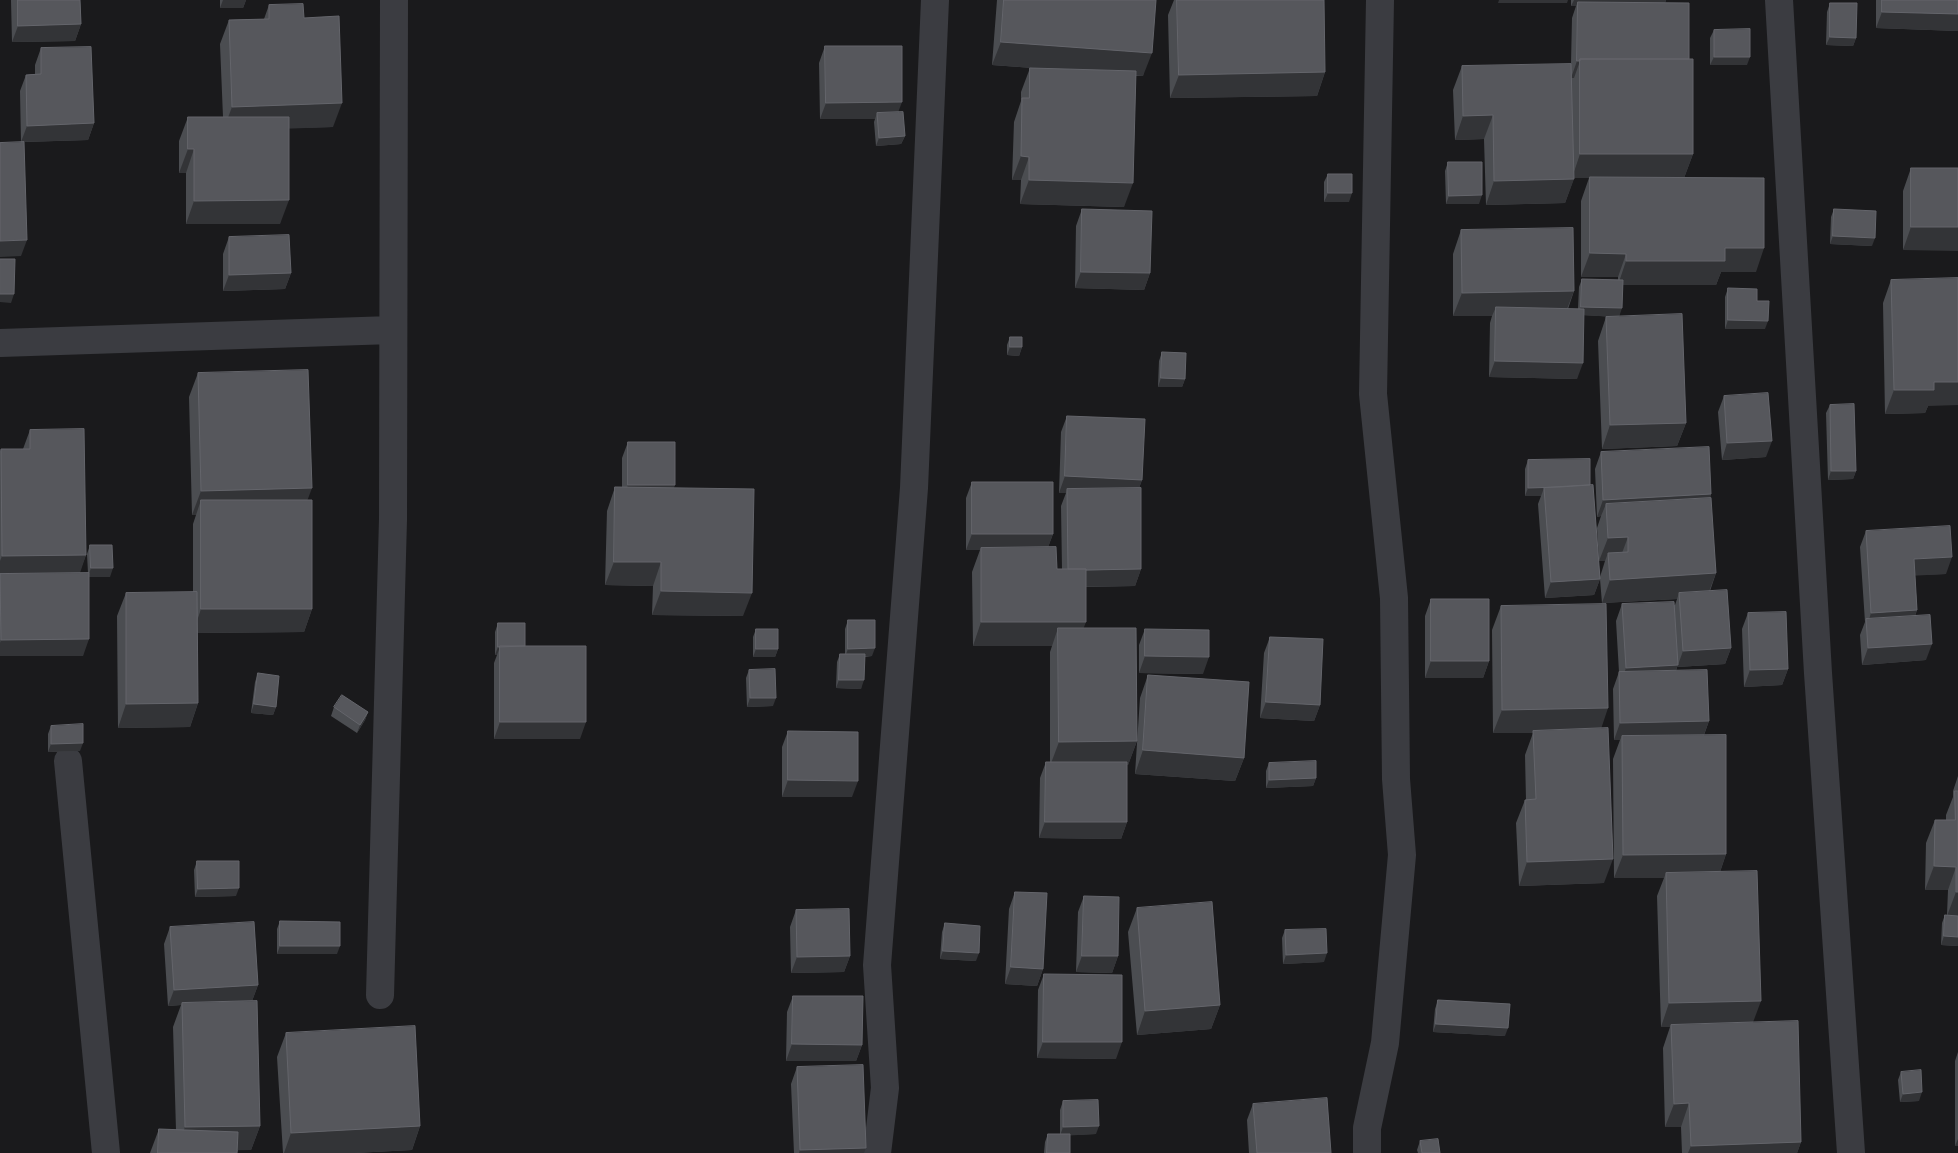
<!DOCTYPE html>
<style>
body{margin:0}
canvas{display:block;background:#1a1a1c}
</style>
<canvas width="1958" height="1153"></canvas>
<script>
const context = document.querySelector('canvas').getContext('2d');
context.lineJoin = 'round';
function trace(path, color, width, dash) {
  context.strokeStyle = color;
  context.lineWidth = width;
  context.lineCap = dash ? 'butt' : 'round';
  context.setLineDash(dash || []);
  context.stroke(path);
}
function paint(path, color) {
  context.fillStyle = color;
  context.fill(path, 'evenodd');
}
trace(new Path2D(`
 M1779,0L1818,673L1851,1153
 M0,343L392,330
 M68,761L106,1153
 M380,995L393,519L394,0
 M877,1153L885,1088L877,965L914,488L935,0
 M1367,1153V1128L1385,1043L1402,855L1396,779L1394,598L1373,394L1380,0`), '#3b3c41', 28);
paint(new Path2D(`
 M11,0H80L81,24L75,41L12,42Z
 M220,0H246L243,8H220Z
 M997,0H1156L1143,76H1136L1124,207L1020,204L1021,180H1012L1014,122L1021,101V92L1030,68H1033L992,65Z
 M1174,0H1177L1325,72L1317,96L1170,98L1168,15Z
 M1571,0H1666L1665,3L1689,59L1693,154L1684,178L1756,272H1721L1716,285H1623L1619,317L1686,423L1677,446L1602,449L1598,341L1606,317H1616L1584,315L1577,379L1489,377L1490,323L1492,316H1453V254L1461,230L1574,291L1568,309H1578L1579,287L1582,279L1618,280V277H1581V201L1589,178H1574L1565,203L1486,205L1484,139L1455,140L1453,90L1462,66L1571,64L1572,18L1576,6H1571Z
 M1876,0H1958V31L1876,28Z
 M1830,3L1856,38L1853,46L1826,45L1827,12Z
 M269,5L304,18L333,127L289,128L280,224H186V173H179V141L188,117H223L220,44L229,20L264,19Z
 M1714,30L1747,65H1710V38Z
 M825,46L899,112L905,136L901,144L876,146L874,122L875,119H820L819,63Z
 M41,48L94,123L88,140L24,142L21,256V142L20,91L26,75L35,74V65Z
 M1448,162L1479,204H1446L1445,171Z
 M1911,168H1958L1903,250V191Z
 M1328,174L1349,202H1324V182Z
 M1082,209L1150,273L1144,290L1075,288L1076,226Z
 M1834,209L1872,246L1830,244L1831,217Z
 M229,237L291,273L285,289L223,291V254Z
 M1891,280L1928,406L1925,413L1885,414L1883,303Z
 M1728,288L1757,301L1765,329H1725V297Z
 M1010,337L1022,347L1019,356L1007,355V345Z
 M1162,352L1185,379L1182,387H1158L1159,361Z
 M198,373L307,500L312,609L304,632L197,633L198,703L190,727L118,728L117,616L126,593L193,592V524L196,515H192L189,397Z
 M1724,396L1766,457L1722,460L1718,412Z
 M1830,405L1856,471L1853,479L1828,480L1826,413Z
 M1067,416L1142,480L1139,488L1141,569L1135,586L1086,587L1083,628L1137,741L1128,765H1127V822L1121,839L1039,838L1040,778L1046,762H1050V652L1052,646H973L972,572L980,550H966V498L972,482L1053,534L1048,547L1057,569H1062L1061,506L1066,493H1059L1061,432Z
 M30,430L86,555L79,573H88L87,554L90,545L110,577H89L83,656H0V451L1,449H23Z
 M628,442L674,488L743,616L652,615L653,586L605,585L607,511L615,487H622V458Z
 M1601,452L1711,494L1710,498L1716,573L1710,591L1731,648L1725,664L1677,667L1676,671L1709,721L1704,735L1726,854L1720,872L1753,1023L1801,1142L1797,1153H1682L1681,1127H1665L1663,1048L1670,1027H1661L1657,896L1664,878H1614L1613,759L1620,740H1614L1613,689L1619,672L1616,621L1622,604L1675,605L1677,599L1602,603L1600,579L1594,595L1545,598L1538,504L1541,496H1525V469L1528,460L1590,485L1600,577L1605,561H1599L1597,528L1601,516L1597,517L1595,469Z
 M1866,531L1946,574L1915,575L1917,610L1915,616L1926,660L1862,665L1860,635L1865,622L1860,547Z
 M1431,599L1489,661L1483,678H1425V616Z
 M1501,606L1601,728L1604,883L1519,886L1516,823L1525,800H1526L1525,755L1533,733H1493L1492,630Z
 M1748,613L1788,669L1782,685L1744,687L1742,629Z
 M848,620L872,656L865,657L861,689L836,688L837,662L840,654H845V629Z
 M498,623L525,646L580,739H494V663L497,655H495V632Z
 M756,629L778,649L775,657H753V637Z
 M1145,629L1203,674L1139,673V645Z
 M1270,637L1320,705L1314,721L1260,718L1264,653Z
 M749,670L773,706L747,707L746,678Z
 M258,673L276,707L273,715L251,713L255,682Z
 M1148,675L1244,758L1235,781L1135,774L1140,698Z
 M334,707L368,712L365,720L357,733L331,716Z
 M51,726L80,751L48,752V734Z
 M788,731L852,797H782V747Z
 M1269,763L1316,778L1313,786L1266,788V771Z
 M1958,776V946L1941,945L1942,923L1945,915H1947L1948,890H1925L1926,843L1935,820H1946V815L1953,797V791Z
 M197,861L236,896L195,897L194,870Z
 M1015,892L1043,969L1037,986L1005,984L1009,909Z
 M1084,896L1118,956L1112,973L1076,972L1078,912Z
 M1137,908L1220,1005L1211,1029L1137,1035L1128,932Z
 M796,910L850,956L844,972L791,973L790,927Z
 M280,921L337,954H277V929Z
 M945,923L976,961L940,959L942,932Z
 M170,927L258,985L252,1001L240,1002L260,1126L251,1150H238L237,1153H150L159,1129L176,1130L173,1027L181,1005L168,1006L164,944Z
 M1285,930L1324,962L1283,964L1282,938Z
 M1044,974L1116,1059L1037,1058L1038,990Z
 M793,996L862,1045L856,1061H786L787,1012Z
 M1438,1000L1505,1036L1433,1032L1435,1009Z
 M286,1033L420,1126L412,1150L354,1153H283L277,1057Z
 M1958,1052V1146H1955V1061Z
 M797,1067L864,1153H794L791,1084Z
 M1901,1072L1919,1101L1900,1102L1898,1080Z
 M1063,1101L1096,1134L1070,1135V1153H1044L1045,1142L1048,1134H1060V1110Z
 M1253,1104L1331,1153H1249L1247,1120Z
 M1420,1141L1440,1153H1418L1417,1150Z`), '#4b4d51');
paint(new Path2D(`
 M223,0H246L243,8H220Z
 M1499,0H1568L1567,3H1498Z
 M1574,0H1666L1664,6L1578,2L1576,6H1571Z
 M1882,12L1958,14V31L1876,28Z
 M81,24L75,41L12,42L18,26Z
 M1830,37L1856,38L1853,46L1826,45Z
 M1001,42L1152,53L1143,76L992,65Z
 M1714,57H1750L1747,65H1710Z
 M1577,61H1580L1574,78H1571Z
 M1325,72L1317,96L1170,98L1179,75Z
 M902,102L896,118L877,113L875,119H820L826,103Z
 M342,103L333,127L223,131L232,107Z
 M1493,115L1484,139L1455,140L1463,116Z
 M94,123L88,140L21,142L27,126Z
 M905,136L901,144L876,146L879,138Z
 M188,149H194L186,173H179Z
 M1580,154H1693L1684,178H1572Z
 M1021,156L1029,157L1021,180H1012Z
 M1574,179L1565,203L1486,205L1494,181Z
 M1029,180L1133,183L1124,207L1020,204Z
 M1328,193H1352L1349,202H1324Z
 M1482,195L1479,204H1446L1449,196Z
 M289,200L280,224H186L194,201Z
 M1911,227H1958V251L1903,250Z
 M1833,236L1875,238L1872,246L1830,244Z
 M27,240L21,256L0,257V241Z
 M1725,248H1764L1756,272H1721L1716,285H1618L1626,261Z
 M1590,253L1626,254L1618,277H1581Z
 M1081,272L1150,273L1144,290L1075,288Z
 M291,273L285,289L223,291L229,275Z
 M1574,291L1565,314L1496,307L1492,316H1453L1462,293Z
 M0,294H14L11,303L0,302Z
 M1581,307L1622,308L1619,317L1578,315Z
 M1728,320L1768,321L1765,329H1725Z
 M1010,347H1022L1019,356L1007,355Z
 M1495,361L1583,363L1577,379L1489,377Z
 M1161,378L1185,379L1182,387H1158Z
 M1934,382H1958V405L1928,406L1925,413L1885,414L1894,390Z
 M1686,423L1677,446L1602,449L1610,425Z
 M1772,441L1766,457L1722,460L1727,443Z
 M1831,471H1856L1853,479L1828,480Z
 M1065,476L1142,480L1136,496L1067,489L1066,493H1059Z
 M628,485H675L669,502H622Z
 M1590,486L1544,488L1541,496H1525L1528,488Z
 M312,488L303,512L201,500L196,515H192L201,491Z
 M1711,494L1705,511L1606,504L1601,516L1597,517L1603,500Z
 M972,534H1053L1047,550L981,548L980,550H966Z
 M1628,537L1619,561L1608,553L1605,561H1599L1608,538Z
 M86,555L78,579H0V561L2,556Z
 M1952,557L1946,574L1908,576L1914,559Z
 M614,562H661L653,586L605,585Z
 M91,568H113L110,577H88Z
 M1141,569L1135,586L1062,587L1068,571Z
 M1716,573L1707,597L1679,593L1677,599L1602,603L1610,580Z
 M1600,579L1594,595L1545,598L1551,582Z
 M661,591L752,593L743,616L652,615Z
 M201,609H312L304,632L193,633Z
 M1917,610L1911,626H1867L1871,613Z
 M981,622H1086L1077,645L1058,628L1052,646H973Z
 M89,639L83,656H0V643L1,640Z
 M1932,644L1926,660L1862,665L1868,648Z
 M498,647H500L497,655H495Z
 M875,648L872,656L845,657L848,649Z
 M1731,648L1725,664L1677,667L1672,682L1620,685L1626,668L1678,665L1683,651Z
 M756,649H778L775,657H753Z
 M1145,656L1209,657L1203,674L1139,673Z
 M1431,661H1489L1483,678H1425Z
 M1788,669L1782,685L1744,687L1750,670Z
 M839,680H864L861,689L836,688Z
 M750,698H776L773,706L747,707Z
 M1266,702L1320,705L1314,721L1260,718Z
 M198,703L190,727L118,728L126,704Z
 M254,704L276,707L273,715L251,713Z
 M1608,708L1600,732L1533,731V733H1493L1502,710Z
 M368,712L365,720L357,733L360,725Z
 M1709,721L1703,737L1622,736L1620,740H1614L1620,723Z
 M500,722H586L580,739H494Z
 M1137,741L1128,765L1050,766L1059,742Z
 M83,743L80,751L48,752L51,744Z
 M1143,750L1244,758L1235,781L1135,774Z
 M1316,778L1313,786L1266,788L1269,780Z
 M788,780L858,781L852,797H782Z
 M1045,822H1127L1121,839L1039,838Z
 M1726,854L1718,878L1666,873L1664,878H1614L1623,855Z
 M1613,859L1604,883L1519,886L1527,862Z
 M1934,866L1956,867L1948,890H1925Z
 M239,888L236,896L195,897L198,889Z
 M1956,892H1958V916H1947Z
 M1944,936L1958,937V946L1941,945Z
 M280,946H340L337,954H277Z
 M943,951L979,953L976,961L940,959Z
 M1327,953L1324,962L1283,964L1286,955Z
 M850,956L844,972L791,973L797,957Z
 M1082,956H1118L1112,973L1076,972Z
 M1011,967L1043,969L1037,986L1005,984Z
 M258,985L252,1001L182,1005V1003L181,1005L168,1006L174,990Z
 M1761,1001L1752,1025H1671L1670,1027H1661L1669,1003Z
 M1220,1005L1211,1029L1137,1035L1145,1011Z
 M1436,1024L1508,1028L1505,1036L1433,1032Z
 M1043,1042H1122L1116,1059L1037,1058Z
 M792,1044L862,1045L856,1061H786Z
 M1922,1092L1919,1101L1900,1102L1903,1094Z
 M1689,1103L1681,1127H1665L1674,1104Z
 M260,1126L251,1150L176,1151L185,1127Z
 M420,1126L412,1150L354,1153H284L291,1133Z
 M1099,1126L1096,1134L1060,1136L1063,1127Z
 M1958,1139V1146H1955Z
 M1801,1142L1797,1153H1688L1691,1146Z
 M866,1148L864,1153H799L800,1150Z`), '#333437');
const building = new Path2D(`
 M18,0H80L81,24L18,26Z
 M1004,0H1156L1152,53L1001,42Z
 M1177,0H1324L1325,72L1179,75Z
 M1882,0H1958V14L1882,12Z
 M1578,2L1689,3V59H1580V61H1577Z
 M1830,3H1857L1856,38L1830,37Z
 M303,4L304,18L339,16L342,103L232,107L229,20L269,19V5Z
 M1750,29V57H1714V30Z
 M825,46H902V102L826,103Z
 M91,47L94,123L27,126L26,75L41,74V48Z
 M1580,59H1693V154H1580Z
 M1571,64L1574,179L1494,181L1493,115L1463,116L1462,66Z
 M1030,68L1136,71L1133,183L1029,180V157L1021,156L1022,98H1029Z
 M903,112L905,136L879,138L877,113Z
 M188,117H289V200L194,201V149H188Z
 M24,142L27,240L0,241V143Z
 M1448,162H1482V195L1449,196Z
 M1911,168H1958V227H1911Z
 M1328,174H1352V193H1328Z
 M1590,177L1764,178V248H1725V261H1626V254L1590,253Z
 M1082,209L1152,211L1150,273L1081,272Z
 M1834,209L1876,211L1875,238L1833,236Z
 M1573,228L1574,291L1462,293L1461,230Z
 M289,235L291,273L229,275V237Z
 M0,259H15L14,294H0Z
 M1958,278V382H1934V390H1894L1891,280Z
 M1582,279L1623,280L1622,308L1581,307Z
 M1728,288L1757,289V301H1769L1768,321L1728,320Z
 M1496,307L1584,309L1583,363L1495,361Z
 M1682,314L1686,423L1610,425L1606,317Z
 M1010,337H1022V347H1010Z
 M1162,352L1186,353L1185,379L1161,378Z
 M308,370L312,488L201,491L198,373Z
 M1768,393L1772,441L1727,443L1724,396Z
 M1854,404L1856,471H1831L1830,405Z
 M1067,416L1145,419L1142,480L1065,476Z
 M84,429L86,555L2,556L1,449H30V430Z
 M628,442H675V485H628Z
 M1709,447L1711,494L1603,500L1601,452Z
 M1590,459V485L1560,487L1528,488V460Z
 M972,482H1053V534H972Z
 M1593,485L1600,579L1551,582L1544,488Z
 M615,487L754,489L752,593L661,591V562H614Z
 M1141,488V569L1086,570V569H1068L1067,489Z
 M1711,498L1716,573L1610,580L1608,553L1628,552V537L1608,538L1606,504Z
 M201,500H312V609H201Z
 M1950,526L1952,557L1914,559L1917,610L1871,613L1866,531Z
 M90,545H112L113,568H91Z
 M1056,547L1057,569H1086V622H981V548Z
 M89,573V639L1,640L0,574Z
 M1727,590L1731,648L1683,651L1679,593Z
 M197,592L198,703L126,704V593Z
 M1431,599H1489V661H1431Z
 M1674,602L1678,665L1626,668L1622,604Z
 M1606,604L1608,708L1502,710L1501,606Z
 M1786,612L1788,669L1750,670L1748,613Z
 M1930,615L1932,644L1868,648L1866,619Z
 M848,620H875V648L848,649Z
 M498,623H525V646L498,647Z
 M1058,628H1136L1137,741L1059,742Z
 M756,629H778V649H756Z
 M1145,629L1209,630V657L1145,656Z
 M1270,637L1323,639L1320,705L1266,702Z
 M500,646H586V722H500Z
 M840,654H865L864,680H839Z
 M775,669L776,698H750L749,670Z
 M1707,670L1709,721L1620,723L1619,672Z
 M258,673L279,676L276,707L254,704Z
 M1148,675L1249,682L1244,758L1143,750Z
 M342,695L368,712L360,725L334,707Z
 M83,724V743L51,744V726Z
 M1608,728L1613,859L1527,862L1525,800L1536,799L1533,731Z
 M788,731L858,732V781L788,780Z
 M1726,735V854L1623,855L1622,736Z
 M1316,761V778L1269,780V763Z
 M1046,762H1127V822H1045Z
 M1955,791H1958V892H1956V867L1934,866L1935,820H1955Z
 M197,861H239V888L198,889Z
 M1757,871L1761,1001L1669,1003L1666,873Z
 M1015,892L1047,893L1043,969L1011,967Z
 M1084,896L1119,897L1118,956H1082Z
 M1212,902L1220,1005L1145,1011L1137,908Z
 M849,909L850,956L797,957L796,910Z
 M1945,915L1958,916V937L1944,936Z
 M280,921L340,922V946H280Z
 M254,922L258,985L174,990L170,927Z
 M945,923L980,926L979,953L943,951Z
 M1326,929L1327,953L1286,955L1285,930Z
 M1044,974L1122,975V1042H1043Z
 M793,996H863L862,1045L792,1044Z
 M1438,1000L1510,1004L1508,1028L1436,1024Z
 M257,1001L260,1126L185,1127L182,1003Z
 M1798,1021L1801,1142L1691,1146L1689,1103L1674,1104L1671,1025Z
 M415,1026L420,1126L291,1133L286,1033Z
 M863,1065L866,1148L800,1150L797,1067Z
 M1921,1070L1922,1092L1903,1094L1901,1072Z
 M1327,1098L1331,1153H1257L1253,1104Z
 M1098,1100L1099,1126L1063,1127V1101Z
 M159,1129L238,1132L237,1153H158Z
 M1048,1134H1070V1153H1047Z
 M1438,1139L1440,1153H1422L1420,1141Z`);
paint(building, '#56575c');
trace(building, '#64656b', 1);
</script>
